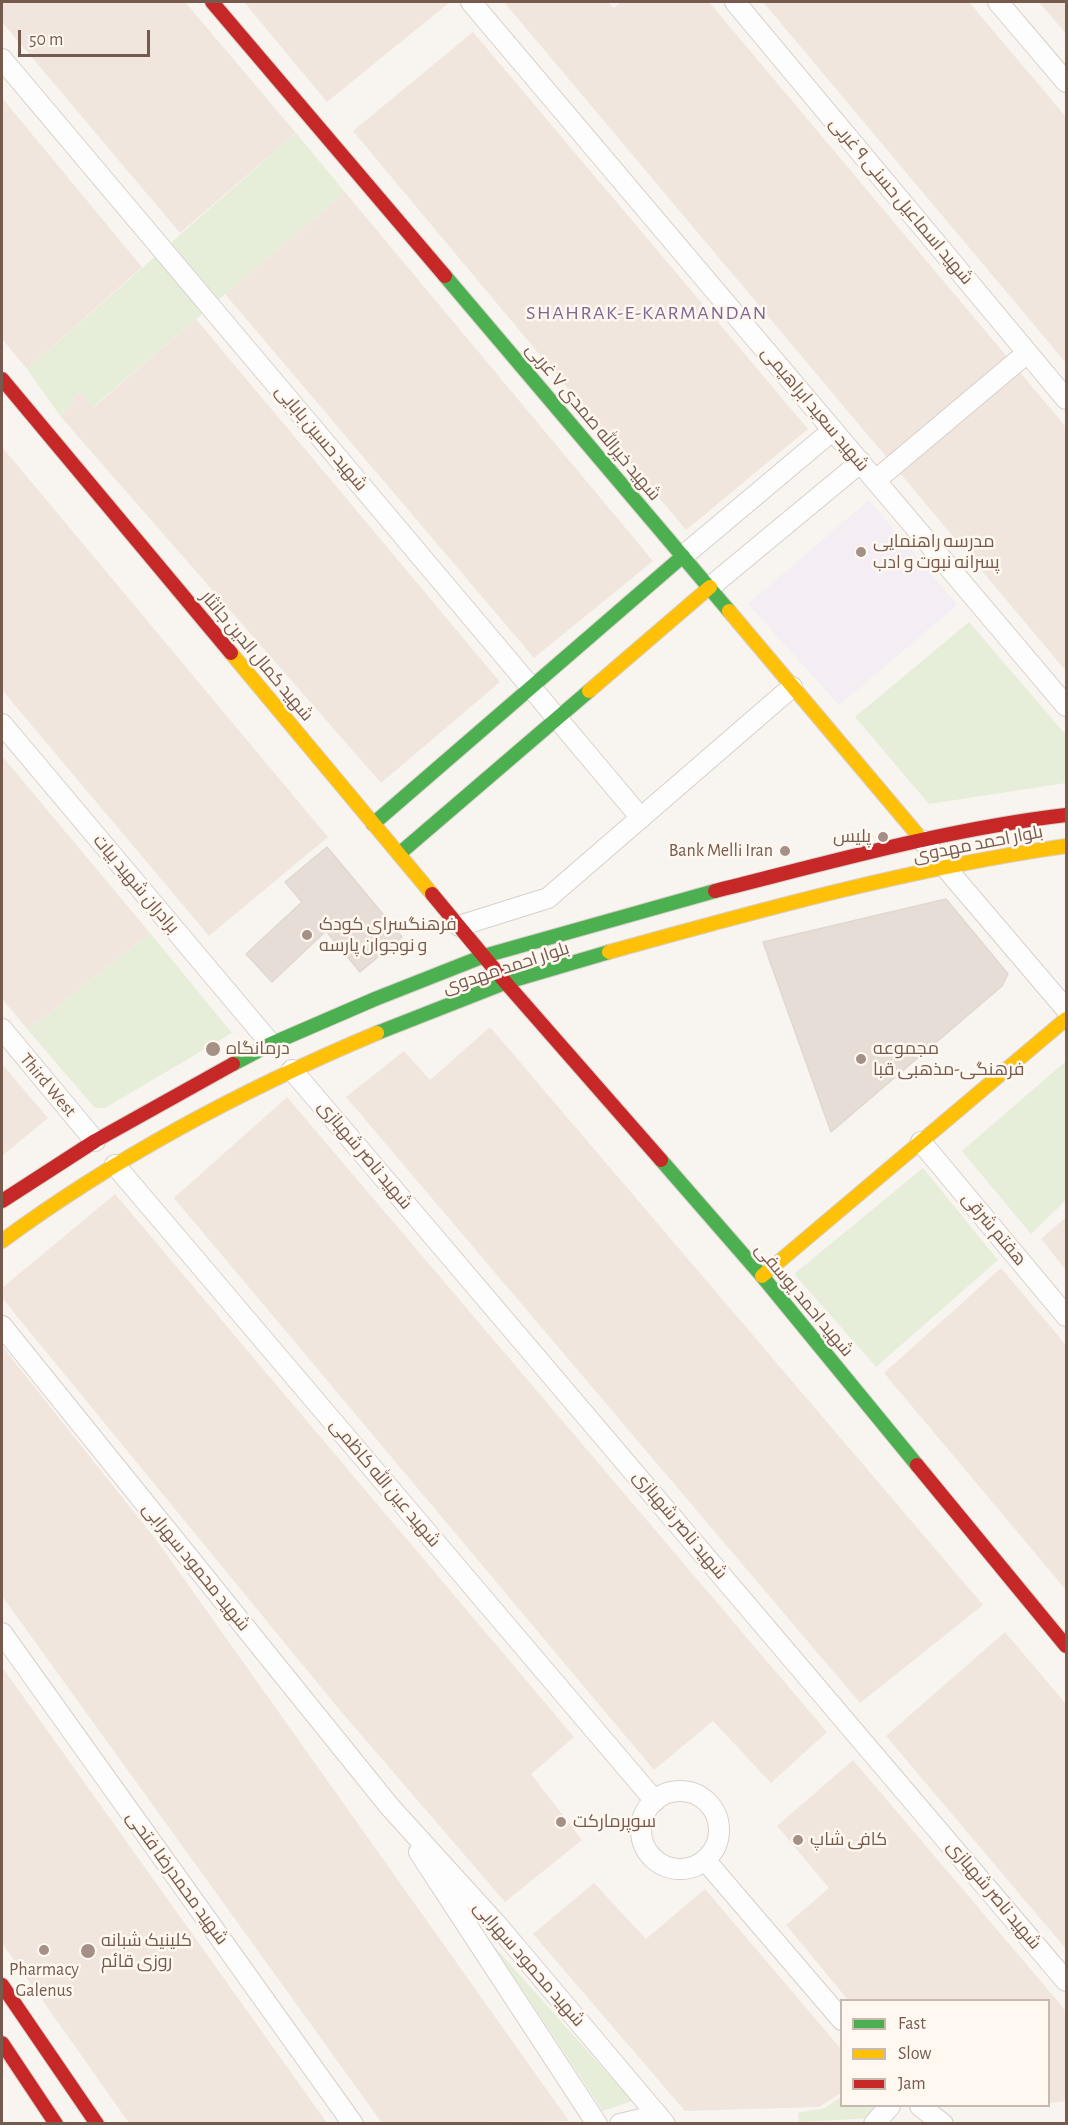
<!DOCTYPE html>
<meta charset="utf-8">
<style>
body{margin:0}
#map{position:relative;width:1068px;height:2125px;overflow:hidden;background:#f8f4ef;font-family:"Alegreya Sans",sans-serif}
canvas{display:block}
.frame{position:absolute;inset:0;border:3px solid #775a4e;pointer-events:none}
.legend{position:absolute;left:840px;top:1999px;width:210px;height:108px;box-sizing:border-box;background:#fef8f1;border:2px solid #c8b9b0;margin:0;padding:8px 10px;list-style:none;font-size:18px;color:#775a4e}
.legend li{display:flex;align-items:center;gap:12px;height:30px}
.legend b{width:30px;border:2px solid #c8b9b0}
.scale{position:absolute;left:18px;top:30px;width:132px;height:27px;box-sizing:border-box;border:3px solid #775a4e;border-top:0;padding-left:8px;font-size:18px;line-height:21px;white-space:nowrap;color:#775a4e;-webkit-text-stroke:4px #fef8f1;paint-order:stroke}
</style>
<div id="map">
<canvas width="1068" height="2125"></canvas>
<div class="frame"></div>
<ul class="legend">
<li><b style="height:8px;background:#4caf50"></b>Fast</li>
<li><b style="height:8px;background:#ffc107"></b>Slow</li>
<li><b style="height:8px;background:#c62828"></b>Jam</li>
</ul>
<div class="scale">50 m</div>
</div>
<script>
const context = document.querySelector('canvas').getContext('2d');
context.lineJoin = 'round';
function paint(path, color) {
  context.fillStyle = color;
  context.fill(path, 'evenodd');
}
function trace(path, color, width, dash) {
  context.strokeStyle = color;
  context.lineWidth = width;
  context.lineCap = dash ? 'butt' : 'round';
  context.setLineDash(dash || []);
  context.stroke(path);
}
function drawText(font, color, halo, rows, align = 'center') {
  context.font = font + ' "Alegreya Sans",Cairo,sans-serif';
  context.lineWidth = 5;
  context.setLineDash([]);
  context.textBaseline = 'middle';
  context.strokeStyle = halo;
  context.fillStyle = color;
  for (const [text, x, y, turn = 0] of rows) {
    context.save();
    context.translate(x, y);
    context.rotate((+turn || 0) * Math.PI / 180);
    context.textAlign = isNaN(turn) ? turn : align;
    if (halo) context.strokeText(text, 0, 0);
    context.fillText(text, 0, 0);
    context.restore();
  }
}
paint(new Path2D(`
 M2,2H185L296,133L180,233L2,22Z
 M244,2H450L327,102Z
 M504,2H608L614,8L621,2H709L1066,427V671Z
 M763,2H969L1066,117V363Z
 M1039,2H1066V34Z
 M473,32L808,429L686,530L353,131Z
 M2,98L142,267L27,369L2,339Z
 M345,192L653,561L534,658L225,294Z
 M196,319L500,682L381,783L61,417L79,392L94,407Z
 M2,447L328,837L209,936L2,690Z
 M2,756L150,933L28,1030L2,999Z
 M490,1027L983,1605L860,1703L346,1097L404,1051L430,1080Z
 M2,1064L48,1118L2,1156Z
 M287,1097L827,1732L771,1783L713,1721L654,1770L174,1198Z
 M115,1194L574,1737L531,1774L582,1840L505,1902L338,1708L2,1298V1288Z
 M1066,1217V1270L1041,1239Z
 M1001,1268L1066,1345V1590L884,1373Z
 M2,1346L160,1545L569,2121L382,2123L2,1596Z
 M1005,1632L1066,1704V1949L886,1736Z
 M2,1667L327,2123H129L2,1943Z
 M853,1760L1066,2011V2101L1049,2103L1048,2000H848L786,1925L829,1888L777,1826Z
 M594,1883L646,1939L705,1889L841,2049V2093L819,2107L685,2111L533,1934Z`), '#f1e6dd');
paint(new Path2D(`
 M869,500L957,605L839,705L748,604Z`), '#f4edf4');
paint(new Path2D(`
 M296,133L345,192L93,407L79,392L61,417L27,369Z
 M969,622L1066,735V783L929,804L855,717Z
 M150,933L232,1033L105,1108H95L28,1030Z
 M1066,1061V1200L1031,1234L962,1151Z
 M923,1168L998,1260L876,1367L794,1274Z
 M493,1945L632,2101L603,2111Z
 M841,2097L842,2106H882L874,2118L799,2122L798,2113L825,2108Z`), '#e6eeda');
const building = new Path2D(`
 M327,847L402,937L360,972L326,931L272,982L246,954L302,902L285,882Z
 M946,899L1008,974L1002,986L831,1132L763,942Z`);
paint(building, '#e5ddd6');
trace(building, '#e1d7d1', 1.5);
const street = new Path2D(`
 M471,2L1066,706
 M735,2L1066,399
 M998,2L1066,82
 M2,59L641,818
 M876,480L1027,353
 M683,556L833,430
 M710,587L861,462
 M2,724L271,1044
 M922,840L1066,1009
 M459,926L548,898L792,687
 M2,1029L95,1141
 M292,1070L1066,1981
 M921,1142L1066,1316
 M115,1165L655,1801
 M2,1326L390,1807L499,1927L665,2124
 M2,1633L353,2124
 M641 1830a39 39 0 1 1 78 0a39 39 0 1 1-78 0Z
 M419,1852L597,2124
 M705,1860L842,2020
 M920,2106L943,2124
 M620,2124L658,2115
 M874,2124L890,2106`);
const fast = new Path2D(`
 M445,276L729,611
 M373,824L683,556
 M399,854L589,691
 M377,1033L507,982L609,952
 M233,1064L271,1044L375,999L484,956L715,891
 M661,1160L762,1276L917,1465`);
const slow = new Path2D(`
 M729,611L922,840
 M231,653L432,894
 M589,691L710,587
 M609,952C760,910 912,868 1066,846
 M2,1241C116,1157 246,1088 377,1033
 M762,1276L1066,1019`);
const jam = new Path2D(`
 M212,2L445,276
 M2,379L231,653
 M715,891C831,862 947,829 1066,815
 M432,894L506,983L661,1160
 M2,1201L95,1141L233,1064
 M917,1465L1066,1646
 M2,1985L97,2124
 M2,2043L56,2124`);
trace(street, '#d7d0cb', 22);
trace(fast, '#d8d0cb', 16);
trace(slow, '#d8d0cb', 16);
trace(jam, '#d8d0cb', 16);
trace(street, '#fefdfd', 20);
trace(fast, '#4caf50', 14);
trace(slow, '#ffc107', 14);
trace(jam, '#c62828', 14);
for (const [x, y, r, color] of [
 [861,552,6,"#a49086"],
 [883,837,6,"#a49086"],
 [785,851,6,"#a49086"],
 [307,935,6,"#a49086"],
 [213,1049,8,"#a49086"],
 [861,1059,6,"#a49086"],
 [561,1822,6,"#a49086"],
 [798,1840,6,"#a49086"],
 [44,1950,6,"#a49086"],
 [88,1951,8,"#a49086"]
]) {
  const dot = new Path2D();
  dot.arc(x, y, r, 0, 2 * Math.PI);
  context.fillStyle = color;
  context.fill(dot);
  trace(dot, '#fef8f1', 2);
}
drawText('18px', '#775a4e', '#fef8f1', [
 ["شهید اسماعیل حسنی ۹ غربی",901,201,50],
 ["شهید سعید ابراهیمی",815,409,50],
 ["شهید خیرالله صمدی ۷ غربی",593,422,50],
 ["شهید حسین بابایی",321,438,50],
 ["شهید کمال الدین جانثار",257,656,50],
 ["بلوار احمد مهدوی",978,844,-11],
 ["برادران شهید بیات",136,884,50],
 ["بلوار احمد مهدوی",506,968,-18],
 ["Third West",48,1085,50],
 ["شهید ناصر شهبازی",365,1155,50],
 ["هفتم شرقی",994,1229,50],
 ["شهید احمد یوسفی",804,1300,50],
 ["شهید عین الله کاظمی",385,1483,50],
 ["شهید ناصر شهبازی",680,1525,50],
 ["شهید محمود سهرابی",196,1567,51],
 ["شهید محمدرضا فتحی",177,1878,54],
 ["شهید ناصر شهبازی",994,1895,50],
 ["شهید محمود سهرابی",529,1964,49]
]);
drawText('18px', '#775a4e', '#fef8f1', [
 ["مدرسه راهنمایی",873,542],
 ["پسرانه نبوت و ادب",873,563],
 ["پلیس",871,837,"right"],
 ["Bank Melli Iran",773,851,"right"],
 ["فرهنگسرای کودک",319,925],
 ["و نوجوان پارسه",319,946],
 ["درمانگاه",226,1049],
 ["مجموعه",873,1049],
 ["فرهنگی-مذهبی قبا",873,1070],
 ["سوپرمارکت",573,1822],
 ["کافی شاپ",810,1840],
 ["کلینیک شبانه",101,1941],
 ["روزى قائم",101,1962],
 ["Pharmacy",44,1970,"center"],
 ["Galenus",44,1991,"center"]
], 'left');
context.letterSpacing = '1.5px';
drawText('20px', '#816692', '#fef8f1', [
 ["SHAHRAK-E-KARMANDAN",647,313]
]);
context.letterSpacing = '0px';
</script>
